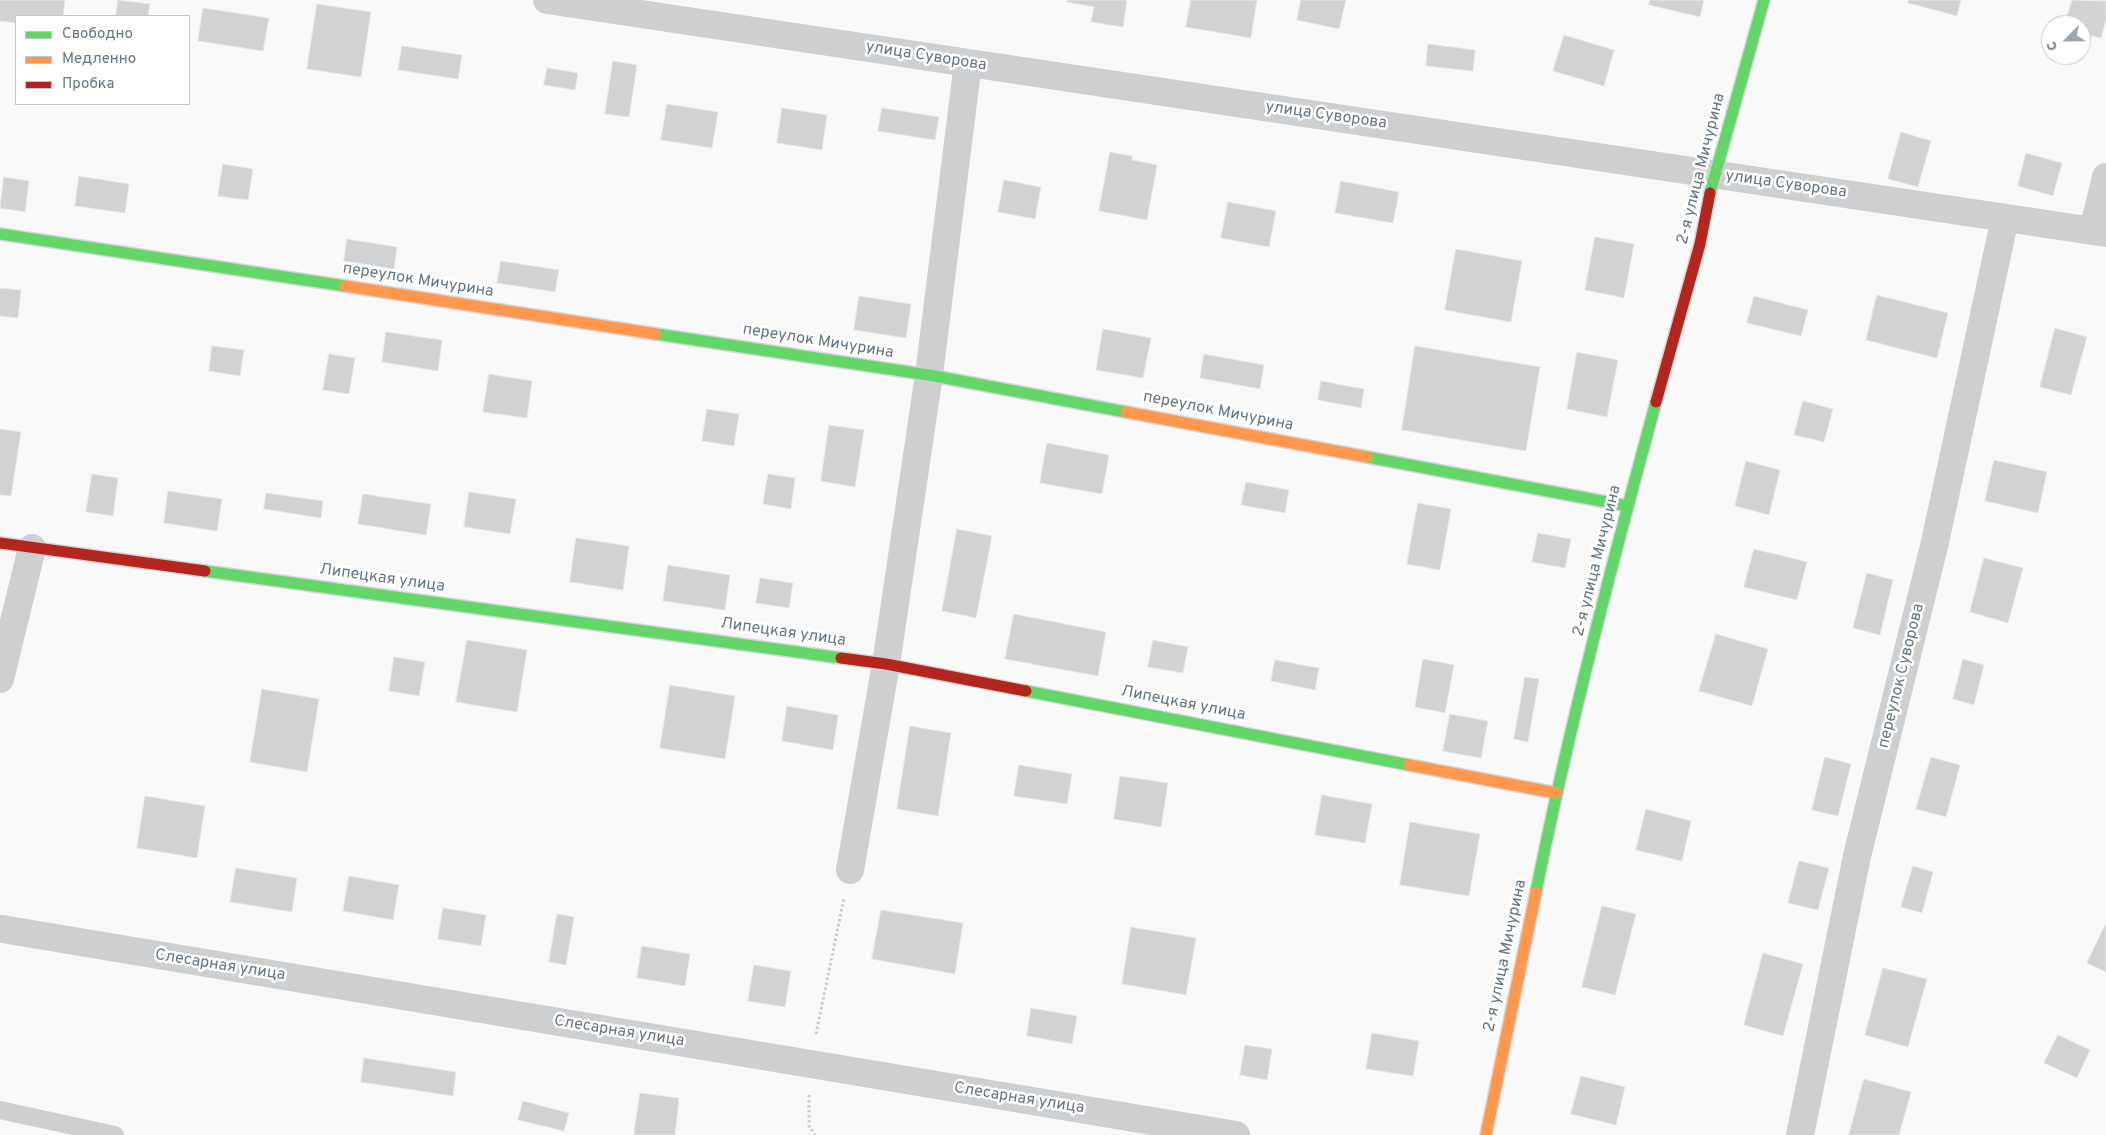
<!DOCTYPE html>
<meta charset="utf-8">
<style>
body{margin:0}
#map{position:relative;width:2106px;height:1135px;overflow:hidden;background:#f9f9f9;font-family:Overpass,sans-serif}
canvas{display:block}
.legend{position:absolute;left:15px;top:15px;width:175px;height:90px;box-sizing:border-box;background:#fff;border:1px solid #c1c8cd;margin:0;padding:6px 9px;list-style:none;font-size:15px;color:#657683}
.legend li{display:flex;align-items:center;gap:10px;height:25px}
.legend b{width:25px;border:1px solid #c1c8cd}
.north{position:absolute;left:2041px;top:15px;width:50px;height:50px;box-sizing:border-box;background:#fff;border:1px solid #c1c8cd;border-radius:50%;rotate:247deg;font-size:14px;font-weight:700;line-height:20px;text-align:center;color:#657683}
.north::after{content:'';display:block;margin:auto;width:18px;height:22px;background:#99a4ac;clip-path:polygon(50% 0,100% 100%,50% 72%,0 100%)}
</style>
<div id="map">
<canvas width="2106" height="1135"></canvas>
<ul class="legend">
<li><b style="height:6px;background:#63d668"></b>Свободно</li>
<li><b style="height:6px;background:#ff974d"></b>Медленно</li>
<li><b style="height:6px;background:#b3261e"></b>Пробка</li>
</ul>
<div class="north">С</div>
</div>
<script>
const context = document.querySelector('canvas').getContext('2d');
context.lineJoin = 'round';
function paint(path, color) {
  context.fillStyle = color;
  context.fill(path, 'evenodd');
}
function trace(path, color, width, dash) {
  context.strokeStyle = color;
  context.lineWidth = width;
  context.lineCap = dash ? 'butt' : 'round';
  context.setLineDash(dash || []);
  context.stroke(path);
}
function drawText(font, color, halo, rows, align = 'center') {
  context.font = font + ' Overpass,sans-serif';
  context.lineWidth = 5;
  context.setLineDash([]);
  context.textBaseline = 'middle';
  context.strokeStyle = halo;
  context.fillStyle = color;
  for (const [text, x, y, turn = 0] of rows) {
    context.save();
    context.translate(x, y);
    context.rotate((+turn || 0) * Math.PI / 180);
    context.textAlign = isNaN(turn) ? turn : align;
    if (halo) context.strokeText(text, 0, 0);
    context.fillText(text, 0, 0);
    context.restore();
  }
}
const building = new Path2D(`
 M0,0H65L63,16H16V23L0,21Z
 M118,0L150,4L148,16H116Z
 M1068,0H1127L1123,27L1091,22L1094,7L1067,2Z
 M1191,0H1257L1251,38L1186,27Z
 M1301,0H1346L1339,29L1297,20Z
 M1650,0H1704L1700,17L1649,5Z
 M1909,0H1961L1957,16L1908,3Z
 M2072,0L2106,1V20L2101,38L2081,33V25H2065Z
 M317,4L371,12L361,77L307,69Z
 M203,8L269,18L263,51L198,41Z
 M1564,35L1614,50L1604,86L1553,71Z
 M1428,44L1475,50L1473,71L1426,66Z
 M402,46L462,55L458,79L398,70Z
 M613,61L637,65L629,117L605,114Z
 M547,68L578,73L575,90L544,85Z
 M667,104L718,112L712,148L661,140Z
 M782,108L827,115L822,150L777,143Z
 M882,108L939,117L935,140L878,131Z
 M1901,132L1931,141L1918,187L1888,179Z
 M1110,152L1132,156V160L1157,165L1147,220L1099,211Z
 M2026,153L2062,163L2053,196L2018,186Z
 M223,164L253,169L248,200L218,196Z
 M79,176L129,184L125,213L75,206Z
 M4,177L29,181L25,212L0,208Z
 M1004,180L1041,187L1035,219L998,212Z
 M1341,181L1399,192L1393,223L1335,213Z
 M1228,202L1276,211L1269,247L1221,238Z
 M1595,237L1634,244L1624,298L1585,290Z
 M347,239L397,247L394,269L344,261Z
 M1456,249L1522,261L1511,322L1445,310Z
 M501,261L559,270L555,292L497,283Z
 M0,288L21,290L18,318L0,316Z
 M1877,295L1948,313L1937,358L1866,340Z
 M859,296L911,304L906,338L854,330Z
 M1754,296L1808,310L1801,336L1747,323Z
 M2055,328L2087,337L2071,395L2040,387Z
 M1103,329L1151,338L1143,378L1096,370Z
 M386,332L442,340L438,371L382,362Z
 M212,346L244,350L240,376L209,371Z
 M1415,346L1540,367L1526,451L1402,430Z
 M1577,352L1618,360L1607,417L1567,409Z
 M329,354L355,358L349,394L323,390Z
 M1204,354L1264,365L1260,389L1200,378Z
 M489,374L532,381L527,418L483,412Z
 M1321,381L1364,389L1361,408L1318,400Z
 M1803,401L1833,409L1824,442L1794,435Z
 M707,409L739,414L734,446L702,441Z
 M829,425L864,430L855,487L821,481Z
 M0,429L21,432L11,496L0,495Z
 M1047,443L1109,455L1102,494L1040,483Z
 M1994,460L2047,472L2038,513L1985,501Z
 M1746,461L1780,470L1769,515L1735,506Z
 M92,474L118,478L113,516L86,512Z
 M768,474L795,478L791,509L763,504Z
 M1246,482L1289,490L1285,513L1241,505Z
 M168,491L222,499L217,531L164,523Z
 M469,492L516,499L510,534L464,527Z
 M266,493L323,501L321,518L264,509Z
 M363,494L431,504L426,535L358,524Z
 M1418,503L1451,509L1440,570L1407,564Z
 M957,529L992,536L976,618L942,611Z
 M1538,533L1571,539L1565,568L1532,562Z
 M576,538L629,546L623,590L570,582Z
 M1754,549L1807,562L1797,600L1744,587Z
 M1984,558L2023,568L2008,623L1970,612Z
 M668,565L730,575L725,610L663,601Z
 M1867,573L1893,580L1880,635L1853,628Z
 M760,578L793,583L789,608L756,603Z
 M1014,614L1106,632L1098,676L1005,659Z
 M1716,634L1768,649L1752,706L1699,691Z
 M467,640L527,650L517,712L456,702Z
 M1153,640L1188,647L1183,673L1148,667Z
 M394,657L425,662L419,696L389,691Z
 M1423,659L1454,665L1445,713L1415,707Z
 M1963,659L1984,665L1974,705L1953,699Z
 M1275,660L1319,668L1315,690L1271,681Z
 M1525,677L1539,679L1528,742L1514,739Z
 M670,685L735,696L725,759L660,748Z
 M262,689L319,699L307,772L250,762Z
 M787,706L838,715L833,750L782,741Z
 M1450,714L1488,721L1481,758L1443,751Z
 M910,726L951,733L938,816L897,809Z
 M1825,757L1851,764L1838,816L1812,810Z
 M1931,757L1960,765L1946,817L1916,809Z
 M1019,765L1072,774L1067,804L1014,796Z
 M1120,776L1168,783L1161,827L1114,819Z
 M1322,795L1372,804L1365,843L1315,835Z
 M145,796L205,806L197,858L137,848Z
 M1646,809L1691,821L1682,861L1636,850Z
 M1410,822L1480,834L1469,896L1400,885Z
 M1799,861L1829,868L1818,910L1788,903Z
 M1913,866L1933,872L1922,913L1901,907Z
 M236,868L297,878L292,912L230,902Z
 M349,876L399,885L393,920L343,911Z
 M1602,906L1636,914L1615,995L1582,987Z
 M443,908L486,915L481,946L438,939Z
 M881,910L963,923L955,974L872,959Z
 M557,914L574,917L566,965L549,962Z
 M2106,923V972L2087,963Z
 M1131,927L1196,938L1186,995L1122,984Z
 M642,946L690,954L685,986L637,978Z
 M1763,953L1803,964L1783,1036L1744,1025Z
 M754,965L791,971L785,1007L748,1001Z
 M1883,968L1927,979L1908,1047L1865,1035Z
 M1031,1008L1077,1016L1072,1044L1027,1036Z
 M1372,1033L1419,1041L1413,1076L1366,1069Z
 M2058,1035L2090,1050L2077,1078L2044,1063Z
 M1245,1045L1272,1049L1267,1080L1240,1075Z
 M364,1058L456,1072L453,1096L361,1082Z
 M1581,1076L1625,1087L1616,1125L1571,1114Z
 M1864,1079L1911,1092L1899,1135H1849Z
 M640,1093L679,1098L675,1135H634Z
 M523,1101L569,1113L564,1131L518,1120Z`);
paint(building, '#d0d2d3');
trace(building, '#e8e8e8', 1);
const fast = new Path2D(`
 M1710,193L1764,0
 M0,234L345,286
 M656,334L929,375L1126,412
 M1367,457L1628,506
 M205,571L841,658
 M1026,691L1409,765
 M1536,892C1569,727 1612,564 1656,402`);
const slow = new Path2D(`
 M345,286L656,334
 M1126,412L1367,457
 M1409,765L1556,793
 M1486,1135L1536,892`);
const jam = new Path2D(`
 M1656,402L1700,244L1710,193
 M0,543L205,571
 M841,658L886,664L1026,691`);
trace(fast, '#d5d6d7', 14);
trace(slow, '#d5d6d7', 14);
trace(jam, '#d5d6d7', 14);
trace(new Path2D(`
 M816,1034L844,898
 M809,1095V1126L815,1135`), '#cbcccd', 3, [2.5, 2.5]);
trace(new Path2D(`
 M0,1110L115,1135`), '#cecfd0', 18);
trace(new Path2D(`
 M547,0L2106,233
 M2093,231L2106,177
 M0,679L32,548
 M850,870L886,664L929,375L968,63
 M2,929L1236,1135
 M1800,1135L1857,856L1935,542L2005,218`), '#cecfd0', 28);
trace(fast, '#63d668', 11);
trace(slow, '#ff974d', 11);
trace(jam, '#b3261e', 11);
drawText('16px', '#657683', '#fff', [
 ["улица Суворова",926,57,9],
 ["улица Суворова",1326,116,8],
 ["2-я улица Мичурина",1702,169,-76],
 ["улица Суворова",1786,185,8],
 ["переулок Мичурина",418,281,9],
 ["переулок Мичурина",818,342,9],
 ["переулок Мичурина",1218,412,11],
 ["2-я улица Мичурина",1598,561,-76],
 ["Липецкая улица",382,579,8],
 ["Липецкая улица",783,633,8],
 ["переулок Суворова",1902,676,-76],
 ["Липецкая улица",1183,704,11],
 ["2-я улица Мичурина",1506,956,-78],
 ["Слесарная улица",220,966,9],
 ["Слесарная улица",619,1032,9],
 ["Слесарная улица",1019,1099,9]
]);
</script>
